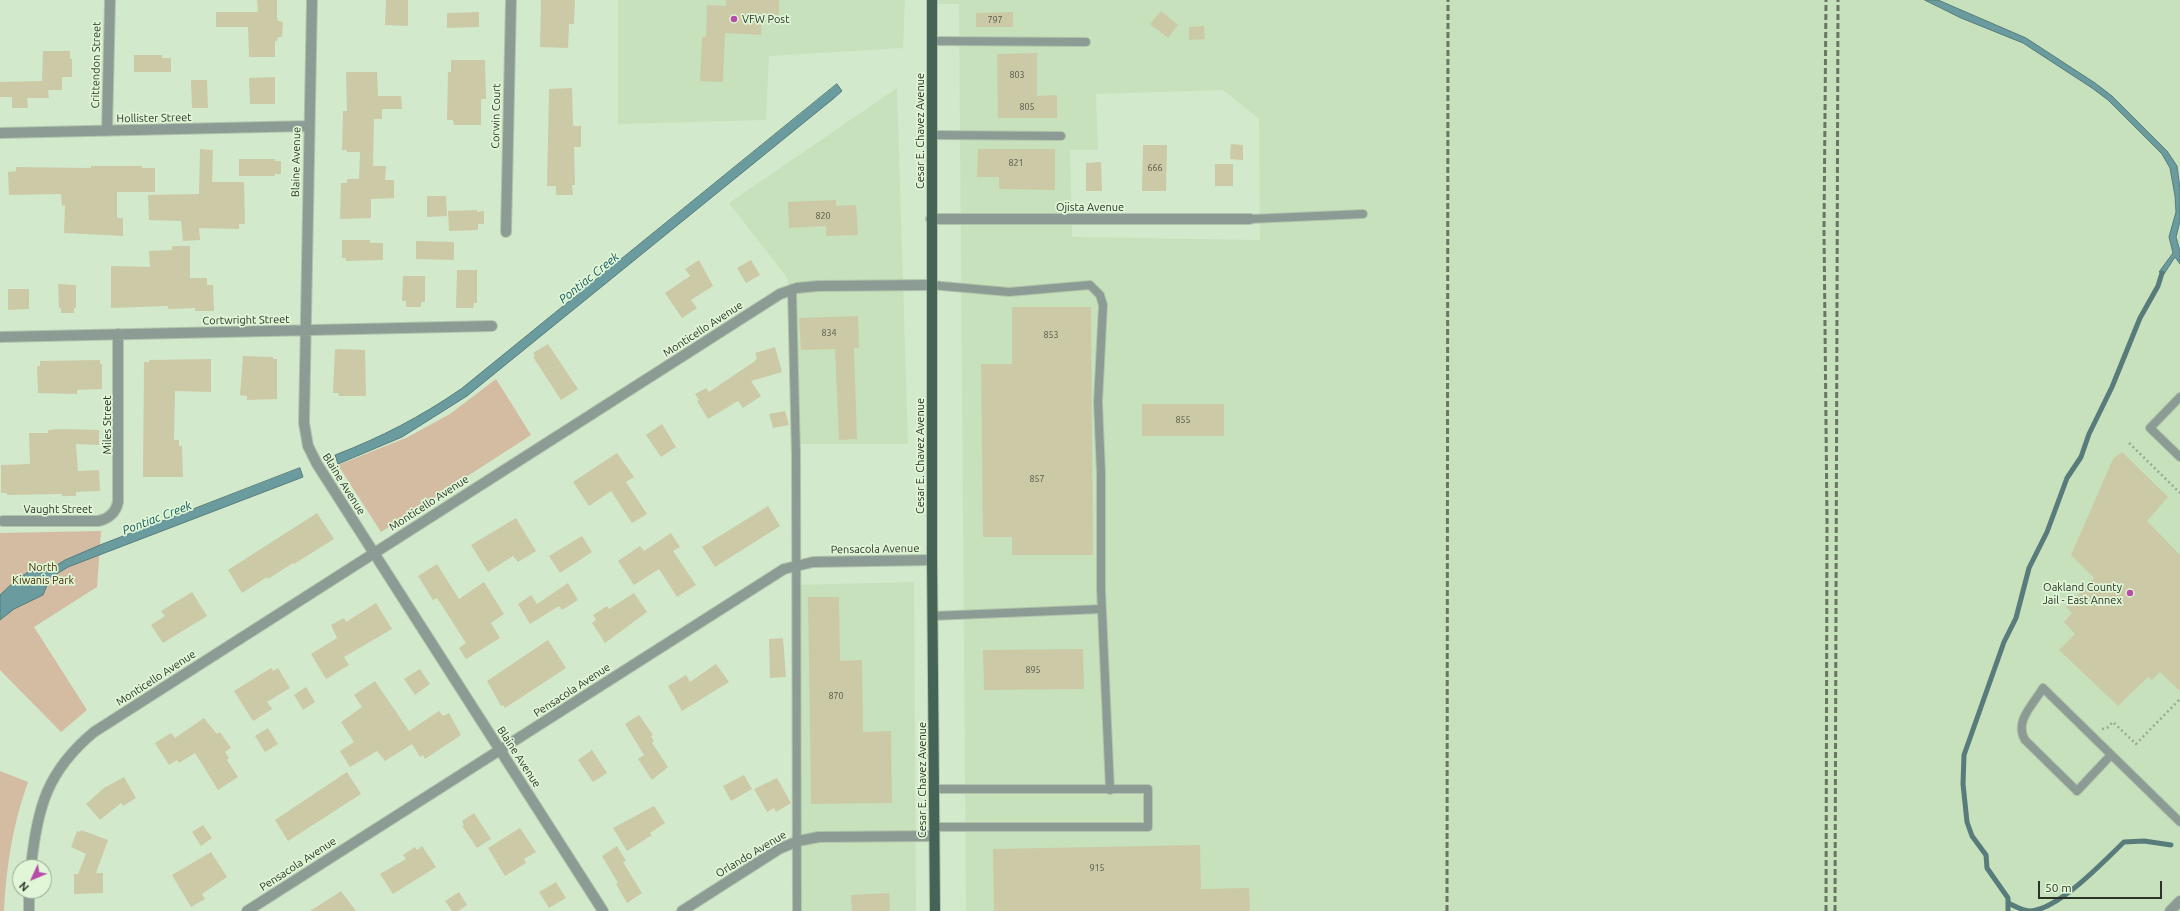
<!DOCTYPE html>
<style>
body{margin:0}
#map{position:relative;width:2180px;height:911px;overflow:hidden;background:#d3e9cb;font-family:Ubuntu,sans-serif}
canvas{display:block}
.north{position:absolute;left:12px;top:859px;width:40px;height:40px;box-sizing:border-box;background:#e0f6d7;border:1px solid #98a891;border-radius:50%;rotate:226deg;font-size:11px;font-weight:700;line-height:16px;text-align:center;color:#2b3328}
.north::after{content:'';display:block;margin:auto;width:14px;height:18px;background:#b94baa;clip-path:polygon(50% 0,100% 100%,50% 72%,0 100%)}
.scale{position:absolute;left:2038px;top:881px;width:124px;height:18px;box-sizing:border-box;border:2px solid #2b3328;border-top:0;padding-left:5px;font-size:12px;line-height:14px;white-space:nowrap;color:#2b3328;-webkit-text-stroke:3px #e0f6d7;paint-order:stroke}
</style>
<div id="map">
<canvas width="2180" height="911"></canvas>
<div class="north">N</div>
<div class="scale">50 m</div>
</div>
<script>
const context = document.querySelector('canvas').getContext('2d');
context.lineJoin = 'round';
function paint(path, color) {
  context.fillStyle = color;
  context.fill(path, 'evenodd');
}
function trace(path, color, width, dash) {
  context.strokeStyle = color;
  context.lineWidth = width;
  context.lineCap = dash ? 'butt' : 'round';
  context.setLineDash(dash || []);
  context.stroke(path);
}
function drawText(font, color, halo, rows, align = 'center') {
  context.font = font + ' Ubuntu,sans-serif';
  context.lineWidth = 3.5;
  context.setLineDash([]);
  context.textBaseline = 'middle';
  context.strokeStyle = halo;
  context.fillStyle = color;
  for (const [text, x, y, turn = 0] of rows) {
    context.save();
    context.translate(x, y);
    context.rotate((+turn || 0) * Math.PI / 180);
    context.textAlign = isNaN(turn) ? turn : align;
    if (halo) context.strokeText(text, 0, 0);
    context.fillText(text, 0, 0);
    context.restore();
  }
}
paint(new Path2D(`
 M618,0H905L903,48L769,56L766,120L618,124Z
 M932,0H2180V911H966L959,4H932ZM1223,90L1259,119L1260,240L1072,237L1070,150H1098L1096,94Z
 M897,88L908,444H791L788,279L729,203Z
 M914,582L916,911H796L792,585Z`), '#c7e1bc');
paint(new Path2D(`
 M496,379L531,435L381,532L338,465L408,437L450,414Z
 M101,531L97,587L34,627L87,710L61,732L0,670V533Z
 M0,771L28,782C13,823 6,867 4,911H0Z`), '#d3bca1');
const water = new Path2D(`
 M1925,0H1938L2026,38L2095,83L2112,96L2167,151L2177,166L2180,189V221L2176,237L2180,251V264L2175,257L2164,274L2159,272L2173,253L2169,237L2176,212L2175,196L2170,168L2162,154L2108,100L2092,88L2023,43L1961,18Z
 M837,84L842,91L833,99L467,396L402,437L338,464L335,455C382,437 420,417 461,389Z
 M300,468L303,477L68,567L50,578L43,595L14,609L0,620V595L17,579L30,571L44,573L65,560L100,545Z`);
paint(water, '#6a9b9f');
trace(water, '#577c7b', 1);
trace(new Path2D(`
 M2008,903C2015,906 2022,911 2031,911C2059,909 2104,861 2124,842L2144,841L2171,845
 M2008,911V898L1987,868L1986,855L1972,836L1967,822L1963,784L1964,755L2004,642L2016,618L2029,568L2047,532L2067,478L2081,457L2089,434L2112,387L2140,318L2158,286L2162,273`), '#577c7b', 5);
paint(new Path2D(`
 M257,0H277V18L278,21L283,22L282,37H278L277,41H275V57H249L248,27H216V12H258Z
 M386,0H408V26L385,25Z
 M541,0H575L574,24H569L568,48L540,47Z
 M726,0H779V16L762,15L761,35L725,33L723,82L700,81L702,37H706L707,5L726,6Z
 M1161,11L1178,25L1168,38L1150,24Z
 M479,12V27L447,28V13Z
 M1013,12V27H976V13Z
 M1204,26L1205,39L1189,40V27Z
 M43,51H70V59H72V77H62V90H48L49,98H27L28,108H12V97H0V82L42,81Z
 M1037,53V96L1057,95V118H998L997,54Z
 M134,55H162V58H171V72H134Z
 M451,60H485L486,99H481V125H454L453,120H447L448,72H451Z
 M346,72H377L378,96H401L402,109H382V119H374L373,166H386L385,180H394V198L371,199V218L340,219L341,183H347V179H359L360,152H347V150H342L343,111H347Z
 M275,77V104H250L249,78Z
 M191,80H207L208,108H192Z
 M572,88L573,126H581V147H574L575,185H572L573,195H556V186H547L549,89Z
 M1231,144L1243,145V160L1230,159Z
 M1143,145H1167L1166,191H1142Z
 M200,149L213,150L212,182H244L245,224H239V229L199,228L200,240L183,241L181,221L149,220L148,195L199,194Z
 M978,149H1055V190L999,189V177H977Z
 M239,159H275V161H281V174H275V176H239Z
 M1101,162L1102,191H1086V163Z
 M1215,164H1233V186H1215Z
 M91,166H142V168H155V192H117V218H123V236L64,233L65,205L62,206L61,194L9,195L8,172L16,171V167L91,168Z
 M427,196H446L447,216L427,217Z
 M836,200V206L856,205L858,235L826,236V226L789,228L788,202Z
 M477,210V212L484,211V224H478V230L449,231L448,211Z
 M342,240H370V243H383V260L346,261V258H342Z
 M416,241L454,242V260L416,259Z
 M172,246H190V278H207V285H213L214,311H195V308L168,309V306L111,308V266L150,267L149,251L172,250Z
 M699,260L713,286L691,300L697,308L682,318L665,293L690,276L685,269Z
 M751,260L760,275L746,283L737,268Z
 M457,270H477V303H474L473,308H456Z
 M403,276H425V302H421V307H406V301H402Z
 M58,284L76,285V308H74V313H61V308H59Z
 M8,289H29V309L8,310Z
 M1012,307H1091L1093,555H1012V537H983L981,364H1012Z
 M858,316L859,348H854L857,439L839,440L835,349L801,350L799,318Z
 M548,344L578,389L561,400L533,357L535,356L533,353Z
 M775,347L782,372L751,381L761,396L743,408L738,401L708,419L697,401L699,400L695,394L706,388L709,392L755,361L757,358L755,353Z
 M339,349L365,350L366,396H339L338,393H333L335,350Z
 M243,356L273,357V359H277V399L247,400V396L240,395Z
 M211,359V392L175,391L174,440H179V446H182L183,477H143L144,362H149V360Z
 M100,360V364H102V389L77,390V394L38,393L37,366H40V361Z
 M1142,404H1224V436H1142Z
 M785,411L789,425L773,428L769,414Z
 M662,424L676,447L661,457L646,435Z
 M61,429L99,430V445L76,444L78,471L99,470L100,491L76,492V496H62V494L7,495V493H1V465L30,464L29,433H48V430Z
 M2122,452L2168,497L2147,521L2180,555V691L2160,672L2152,680L2148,677L2118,706L2059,650L2075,634L2064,622L2072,613L2066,607L2094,578L2071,555L2113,459Z
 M617,453L634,477L626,482L647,514L632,523L611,491L589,506L573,482Z
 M768,506L780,526L715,567L702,547Z
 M317,513L334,539L294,564L293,563L268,579L267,577L242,593L228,570Z
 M516,518L536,551L518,562L513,556L488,572L471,545Z
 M671,533L680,547L673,551L696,585L677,597L659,569L634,585L618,561L640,546L644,551Z
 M582,536L592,552L560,573L549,556Z
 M437,564L459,599L484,582L504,614L491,623L500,638L466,659L459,648L466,643L437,598L433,600L418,576Z
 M568,583L578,600L562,610L559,606L530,624L518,604L531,595L537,604Z
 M192,592L207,616L163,643L151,625L165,616L161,611Z
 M634,593L647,612L605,643L592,623L596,620L593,615L607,606L609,609Z
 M808,597H839L840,661L862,660L863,732L891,731L892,803L811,804Z
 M376,603L392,629L344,657L349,665L326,679L311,654L337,638L331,625L344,618L346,622Z
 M783,638L786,677L770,678L769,639Z
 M548,640L566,668L505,708L503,705L501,706L487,681Z
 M1083,649L1084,689L984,690L983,650Z
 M716,664L729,682L682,711L668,686L686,675L690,682Z
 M271,668L273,671L278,668L290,688L267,702L272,709L253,721L234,691Z
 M420,669L430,684L415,695L404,679Z
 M375,681L409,731L439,711L443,716L449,713L461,735L425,759L423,755L420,757L412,744L385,761L377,751L350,767L340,751L354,742L341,722L362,707L354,695Z
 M306,687L315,702L303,710L294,695Z
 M639,715L653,735L651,736L654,741L652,743L668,767L652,780L638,759L644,755L625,724Z
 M204,718L217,734L220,732L231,748L225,752L229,758L227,760L238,777L218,790L195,753L179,763L177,760L169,765L155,743L171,733L175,738Z
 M268,728L278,744L265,752L255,736Z
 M592,750L607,773L593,782L578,760Z
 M347,772L361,794L288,841L275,820Z
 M744,775L752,789L731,801L723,786Z
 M124,777L136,798L123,806L121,803L100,820L86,804L104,788Z
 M777,778L791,803L776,812L774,808L767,812L754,789Z
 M654,806L665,823L650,833L652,835L627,851L613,828Z
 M474,813L491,839L477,848L462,826L464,825L462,821Z
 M203,825L212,838L201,846L192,832Z
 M520,828L536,852L524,859L526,863L505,876L488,848Z
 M81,830L108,840L96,873H103V893L74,894V874H78L86,854L71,847L77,831L80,832Z
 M1200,845L1201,889L1249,888L1250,911H994L993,849Z
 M422,846L436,867L393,894L380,874L406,859L403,855L415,847L417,850Z
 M617,846L626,861L623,862L642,893L627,903L616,884L618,883L602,856Z
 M211,852L227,877L202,894L205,899L191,907L172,875Z
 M556,882L566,898L549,908L539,892Z
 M341,891L356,911H310L332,897Z
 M459,892L467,905L458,911H452L445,901Z
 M889,893L890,911H852L851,895Z`), '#ccc9a7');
const lane = new Path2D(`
 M932,41L1086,42
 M932,135L1061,136
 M1250,219L1363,214
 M931,285L1009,292L1090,285L1100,295L1103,305L1098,402L1101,473V589L1110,790
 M792,290L796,454L797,911
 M2180,397L2150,428L2180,457
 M932,616L1102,609
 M2111,755L2077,791L2025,740C2014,721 2033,705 2043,688L2180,822
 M934,789H1148V827H934`);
const street = new Path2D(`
 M312,0L304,423L308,446L317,464L603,911
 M107,131L110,0
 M0,133L309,126
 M931,219H1250
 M506,232L511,0
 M0,337L492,326
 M3,521H98C109,519 116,512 118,502V334
 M31,867C37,808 47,771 94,732L780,294L797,288L818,286L931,285
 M29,891V911
 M247,911L784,569L813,562L932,560
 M682,911L779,849L798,841L819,837L934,836
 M2170,911L2180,901`);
const primary = new Path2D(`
 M932,0V560L935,911`);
trace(lane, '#b1c5aa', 10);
trace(street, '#b1c5aa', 12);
trace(primary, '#b1c5aa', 12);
trace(new Path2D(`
 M2129,443L2180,493
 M2102,729L2107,728L2113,722L2136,744L2180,699`), '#99aa92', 2.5, [2, 3]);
trace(lane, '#8c9c95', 8);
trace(street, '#8c9c95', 10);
trace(primary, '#466358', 10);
trace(new Path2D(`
 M1447,911L1448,0
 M1826,911L1827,521L1824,230L1826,0
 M1835,911L1838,0`), '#697664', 3, [6, 3]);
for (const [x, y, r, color] of [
 [734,19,4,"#b94baa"],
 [2130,593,4,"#b94baa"]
]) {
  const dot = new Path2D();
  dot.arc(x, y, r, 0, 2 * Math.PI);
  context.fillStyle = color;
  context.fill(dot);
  trace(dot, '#e0f6d7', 1.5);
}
drawText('9px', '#535848', null, [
 ["797",995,20],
 ["803",1017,75],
 ["805",1027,107],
 ["821",1016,163],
 ["666",1155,168],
 ["820",823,216],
 ["834",829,333],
 ["853",1051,335],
 ["855",1183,420],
 ["857",1037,479],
 ["895",1033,670],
 ["870",836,696],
 ["915",1097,868]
]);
drawText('11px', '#2b3328', '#e0f6d7', [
 ["VFW Post",742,19],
 ["Oakland County",2122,587,"right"],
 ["Jail - East Annex",2122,600,"right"]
], 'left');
drawText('11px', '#2b3328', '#e0f6d7', [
 ["Crittendon Street",96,65,-89],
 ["Corwin Court",496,116,-89],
 ["Hollister Street",154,118,-1],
 ["Cesar E. Chavez Avenue",920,131,-90],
 ["Blaine Avenue",296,162,-89],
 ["Ojista Avenue",1090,207],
 ["Cortwright Street",246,320,-1],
 ["Monticello Avenue",703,329,-33],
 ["Miles Street",107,425,-90],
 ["Cesar E. Chavez Avenue",920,456,-90],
 ["Blaine Avenue",344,484,58],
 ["Monticello Avenue",429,503,-33],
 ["Vaught Street",58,509],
 ["Pensacola Avenue",875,549,-1],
 ["Monticello Avenue",156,678,-33],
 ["Pensacola Avenue",572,690,-33],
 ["Blaine Avenue",519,757,57],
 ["Cesar E. Chavez Avenue",922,780,-90],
 ["Orlando Avenue",751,854,-31],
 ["Pensacola Avenue",298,864,-33]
]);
drawText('11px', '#482d04', '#e0f6d7', [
 ["North",43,567],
 ["Kiwanis Park",43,580]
]);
drawText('italic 12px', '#11585d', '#e0f6d7', [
 ["Pontiac Creek",589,278,-39],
 ["Pontiac Creek",157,518,-21]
]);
</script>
